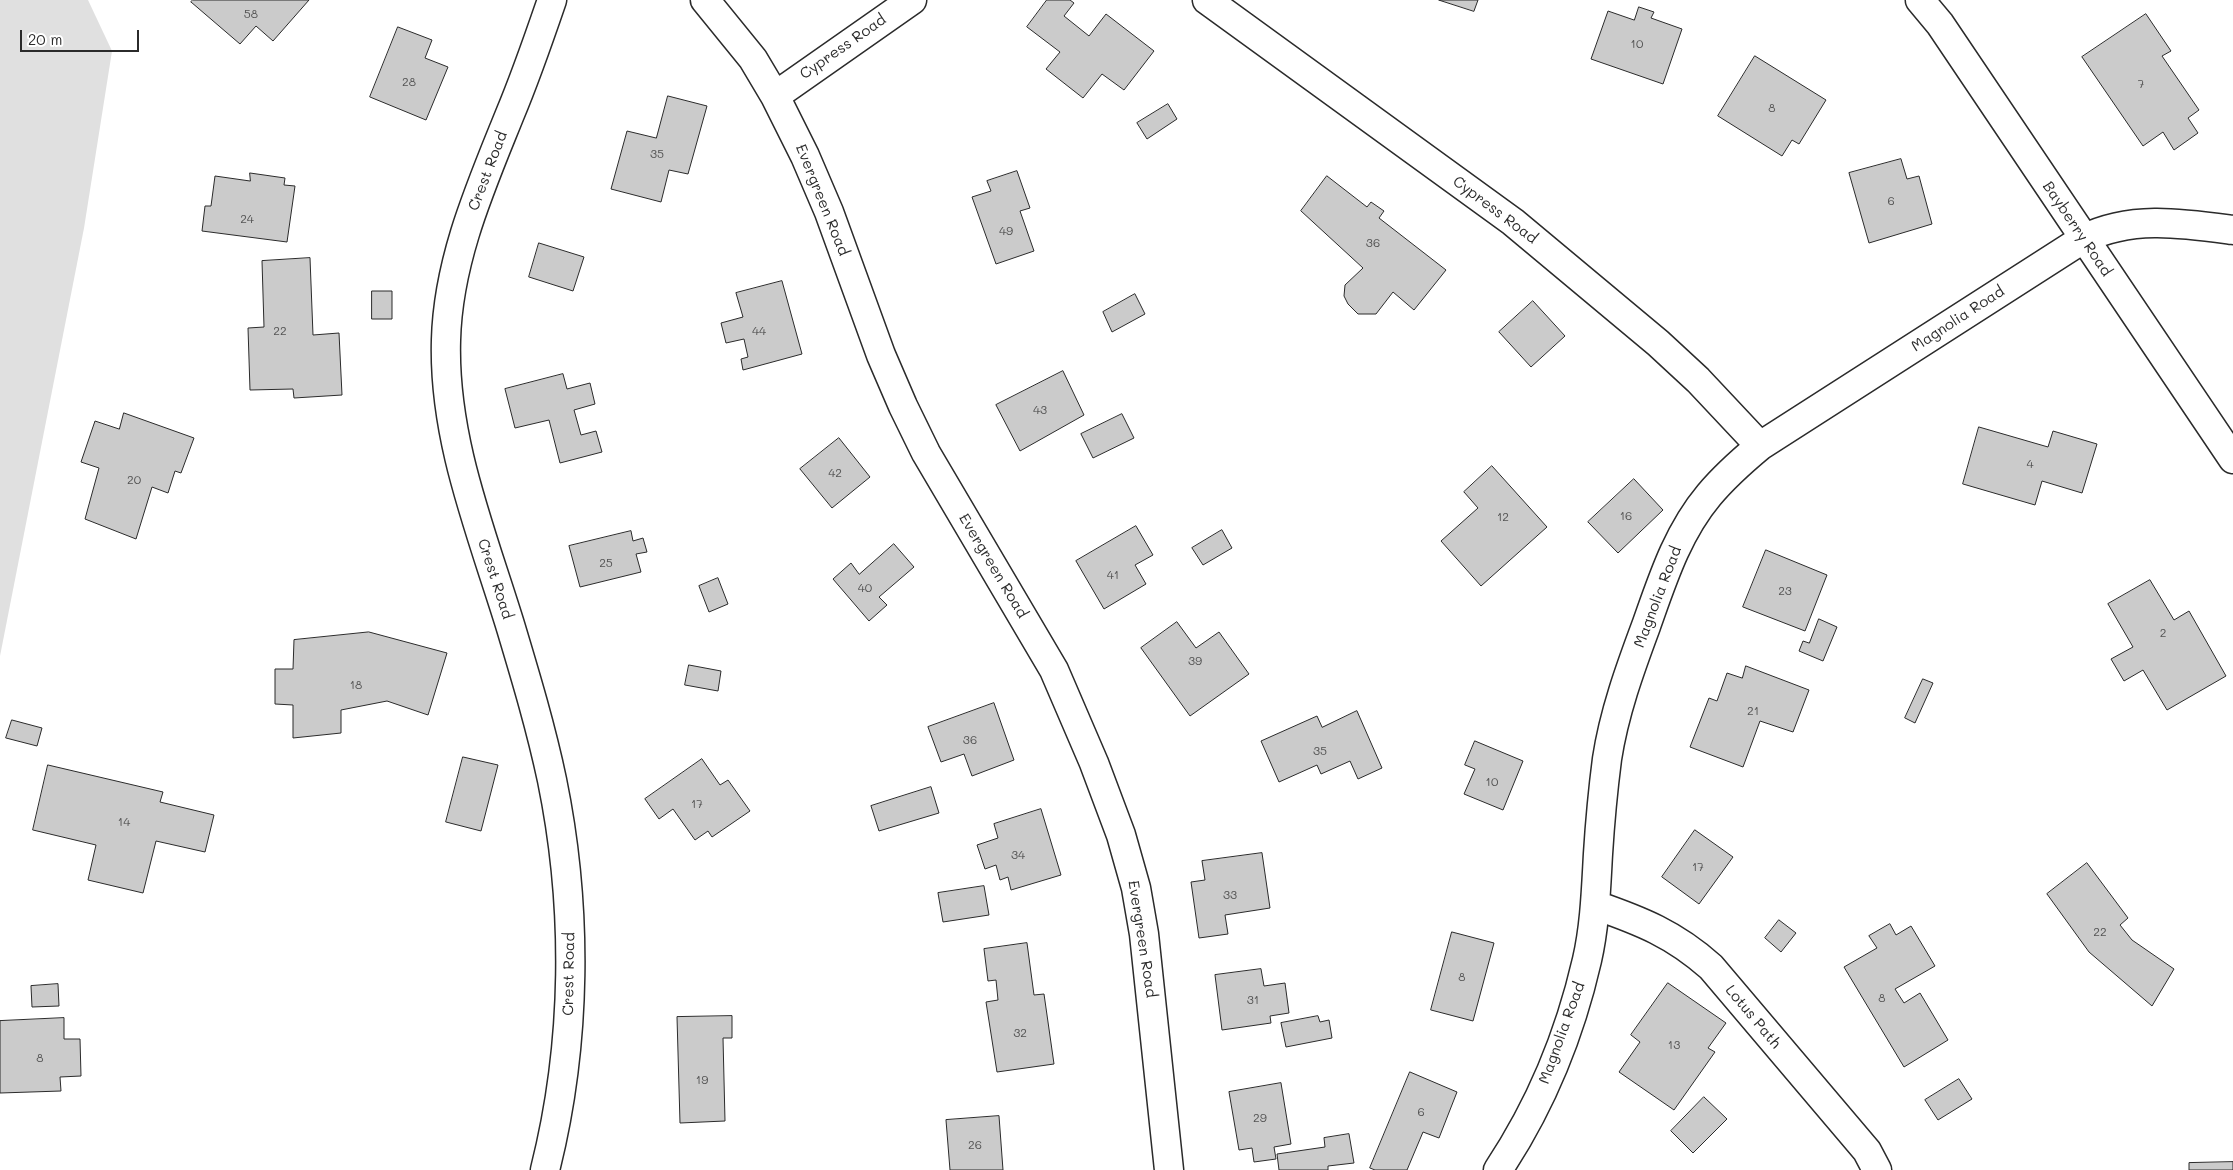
<!DOCTYPE html>
<style>
body{margin:0}
#map{position:relative;width:2233px;height:1170px;overflow:hidden;background:#fff;font-family:Mali,sans-serif}
canvas{display:block}
.scale{position:absolute;left:20px;top:30px;width:119px;height:22px;box-sizing:border-box;border:2px solid #2b2b2b;border-top:0;padding-left:6px;font-size:15px;line-height:18px;white-space:nowrap;color:#2b2b2b;-webkit-text-stroke:4px #fff;paint-order:stroke}
</style>
<div id="map">
<canvas width="2233" height="1170"></canvas>
<div class="scale">20 m</div>
</div>
<script>
const context = document.querySelector('canvas').getContext('2d');
context.lineJoin = 'round';
function paint(path, color) {
  context.fillStyle = color;
  context.fill(path, 'evenodd');
}
function trace(path, color, width, dash) {
  context.strokeStyle = color;
  context.lineWidth = width;
  context.lineCap = dash ? 'butt' : 'round';
  context.setLineDash(dash || []);
  context.stroke(path);
}
function drawText(font, color, halo, rows, align = 'center') {
  context.font = font + ' Mali,sans-serif';
  context.lineWidth = 5;
  context.setLineDash([]);
  context.textBaseline = 'middle';
  context.strokeStyle = halo;
  context.fillStyle = color;
  for (const [text, x, y, turn = 0] of rows) {
    context.save();
    context.translate(x, y);
    context.rotate((+turn || 0) * Math.PI / 180);
    context.textAlign = isNaN(turn) ? turn : align;
    if (halo) context.strokeText(text, 0, 0);
    context.fillText(text, 0, 0);
    context.restore();
  }
}
paint(new Path2D(`
 M0,0H88L112,51L84,228L0,656Z`), '#e0e0e0');
const building = new Path2D(`
 M193,0H309L273,41L256,26L240,44L191,2Z
 M1047,0H1070L1074,3L1064,16L1089,36L1106,14L1154,51L1124,90L1102,74L1083,98L1046,69L1060,52L1027,27Z
 M1439,0H1478L1474,11Z
 M1639,7L1654,12L1651,18L1682,29L1663,84L1591,59L1608,11L1634,20Z
 M2146,14L2171,51L2162,56L2199,110L2188,118L2198,133L2174,150L2163,132L2143,146L2082,57Z
 M398,27L432,40L425,58L448,67L426,120L370,97Z
 M1755,56L1826,100L1799,144L1792,140L1782,156L1718,116Z
 M668,96L707,106L688,174L669,170L661,202L611,189L627,131L656,138Z
 M1168,104L1177,119L1147,139L1137,123Z
 M1901,159L1907,179L1919,176L1932,224L1869,243L1849,173Z
 M1017,171L1030,208L1020,211L1034,251L996,264L972,197L991,191L987,181Z
 M250,173L285,178L284,185L295,186L287,242L202,231L205,206H211L215,176L250,181Z
 M1327,176L1367,207L1371,202L1384,211L1379,218L1446,270L1414,310L1393,292L1376,314H1358L1348,304L1344,296L1345,285L1363,268L1301,211Z
 M539,243L584,257L573,291L529,277Z
 M310,258L313,335L339,333L342,395L294,398L293,389L250,390L248,328L264,327L262,261Z
 M782,281L802,354L743,370L741,359L748,357L744,339L726,343L721,323L743,317L736,293Z
 M372,291H392V319H372Z
 M1135,294L1145,314L1112,332L1103,312Z
 M1533,301L1565,336L1531,367L1499,332Z
 M1063,371L1084,415L1020,451L996,405Z
 M563,374L567,389L590,383L595,404L574,410L581,435L596,431L602,452L560,463L549,420L515,428L505,389Z
 M124,413L194,438L181,473L175,471L168,493L152,487L136,539L85,519L99,468L81,462L95,421L119,429Z
 M1122,414L1134,438L1093,458L1081,434Z
 M1979,427L2048,447L2053,431L2097,444L2082,493L2042,481L2035,505L1963,484Z
 M839,438L870,477L832,508L800,469Z
 M1492,466L1547,527L1481,586L1441,541L1478,508L1464,492Z
 M1634,479L1663,510L1618,553L1588,522Z
 M1136,526L1153,555L1135,565L1146,584L1104,609L1076,561Z
 M1222,530L1232,548L1203,565L1192,548Z
 M631,531L633,541L643,538L647,552L636,554L641,572L580,587L569,546Z
 M894,544L914,567L879,597L887,605L869,621L833,579L851,563L859,574Z
 M1766,550L1827,575L1805,631L1743,607Z
 M718,578L728,604L709,612L699,586Z
 M2150,580L2174,620L2189,611L2226,676L2167,710L2143,670L2124,681L2111,659L2133,647L2108,604Z
 M1819,619L1837,627L1823,661L1799,651L1803,641L1809,643Z
 M1177,622L1196,648L1219,632L1249,674L1190,716L1141,648Z
 M369,632L447,653L428,715L387,701L341,710V733L293,738V705L275,704V669H293L294,640Z
 M689,665L721,671L718,691L685,685Z
 M1746,666L1809,690L1793,732L1760,721L1743,767L1690,747L1709,698L1717,701L1727,673L1742,678Z
 M1923,679L1933,683L1915,723L1905,718Z
 M994,703L1014,760L972,776L964,754L941,762L928,727Z
 M1357,711L1382,768L1358,779L1350,761L1321,774L1317,765L1279,782L1261,741L1317,716L1322,727Z
 M12,720L42,728L37,746L6,738Z
 M1475,741L1523,761L1503,810L1464,794L1475,769L1465,765Z
 M463,757L498,765L481,831L446,822Z
 M702,759L720,785L728,780L750,811L712,837L708,831L695,840L673,809L659,819L645,799Z
 M48,765L163,792L160,802L214,815L205,852L156,841L143,893L88,880L96,845L33,830Z
 M931,787L939,813L879,831L871,806Z
 M1041,809L1061,875L1011,890L1008,877L1000,880L996,865L985,869L977,845L998,838L994,824Z
 M1695,830L1733,857L1699,904L1662,877Z
 M1262,853L1270,908L1225,915L1228,934L1199,938L1191,882L1205,880L1202,861Z
 M2087,863L2128,918L2120,925L2132,940L2174,969L2152,1006L2089,952L2047,894Z
 M984,886L989,915L943,922L938,893Z
 M1779,920L1796,933L1781,952L1765,938Z
 M1890,924L1896,935L1911,926L1935,966L1895,989L1904,1003L1920,993L1948,1040L1904,1067L1844,967L1877,948L1869,936Z
 M1452,932L1494,943L1473,1021L1431,1010Z
 M1027,943L1034,995L1044,994L1054,1064L997,1072L986,1002L998,1000L996,980L988,981L984,949Z
 M1261,969L1264,986L1285,983L1289,1013L1270,1016L1271,1023L1222,1030L1215,975Z
 M1668,983L1726,1023L1708,1048L1715,1052L1674,1110L1619,1072L1640,1042L1631,1035Z
 M58,984L59,1006L32,1007L31,986Z
 M732,1016V1038H723L725,1121L680,1123L677,1017Z
 M1318,1016L1320,1022L1329,1020L1332,1038L1286,1047L1281,1023Z
 M64,1018V1039H80L81,1076L60,1077L61,1091L0,1093V1021Z
 M1410,1072L1457,1092L1439,1138L1423,1132L1407,1170H1375L1370,1168Z
 M1959,1079L1972,1099L1938,1120L1925,1100Z
 M1281,1083L1291,1144L1274,1147L1276,1159L1254,1162L1252,1148L1239,1150L1229,1092Z
 M1704,1097L1727,1119L1693,1153L1671,1131Z
 M999,1116L1003,1170H950L946,1120Z
 M1349,1134L1354,1163L1328,1166V1170H1279L1277,1154L1325,1147L1324,1138Z
 M2233,1162V1170H2189V1163Z`);
paint(building, '#cbcbcb');
trace(building, '#2b2b2b', 1);
const minor = new Path2D(`
 M705,0L753,59L775,96L805,156L829,212L881,355L903,406L926,453L1054,670L1094,763L1121,835L1136,888L1144,934L1169,1170
 M1207,0L1513,222L1658,343L1698,380L1760,446
 M1920,0L1940,24L2233,459
 M775,96L912,0
 M1595,905C1641,921 1674,934 1711,967L1867,1151L1877,1170
 M545,1170C577,1043 578,907 552,780C541,728 526,678 511,628C482,533 443,440 446,340C448,260 481,186 510,114C526,76 539,38 552,0
 M1498,1170C1540,1107 1570,1034 1587,960C1595,925 1596,889 1598,854C1600,822 1603,790 1607,759C1614,713 1630,669 1646,626C1662,581 1677,533 1709,495C1724,477 1742,461 1760,446L2083,239C2131,215 2182,223 2233,230`);
trace(minor, '#2b2b2b', 31);
trace(minor, '#fff', 28);
drawText('12px', '#535353', null, [
 ["58",251,14],
 ["10",1637,44],
 ["28",409,82],
 ["7",2141,84],
 ["8",1772,108],
 ["35",657,154],
 ["6",1891,201],
 ["24",247,219],
 ["49",1006,231],
 ["36",1373,243],
 ["22",280,331],
 ["44",759,331],
 ["43",1040,410],
 ["4",2030,464],
 ["42",835,473],
 ["20",134,480],
 ["16",1626,516],
 ["12",1503,517],
 ["25",606,563],
 ["41",1113,575],
 ["40",865,588],
 ["23",1785,591],
 ["2",2163,633],
 ["39",1195,661],
 ["18",356,685],
 ["21",1753,711],
 ["36",970,740],
 ["35",1320,751],
 ["10",1492,782],
 ["17",697,804],
 ["14",124,822],
 ["34",1018,855],
 ["17",1698,867],
 ["33",1230,895],
 ["22",2100,932],
 ["8",1462,977],
 ["8",1882,998],
 ["31",1253,1000],
 ["32",1020,1033],
 ["13",1674,1045],
 ["8",40,1058],
 ["19",702,1080],
 ["6",1421,1112],
 ["29",1260,1118],
 ["26",975,1145]
]);
drawText('15px', '#2b2b2b', '#fff', [
 ["Cypress Road",843,47,-35],
 ["Crest Road",488,171,-69],
 ["Evergreen Road",822,200,68],
 ["Cypress Road",1495,210,37],
 ["Bayberry Road",2077,229,56],
 ["Magnolia Road",1958,319,-33],
 ["Evergreen Road",993,566,59],
 ["Crest Road",495,579,72],
 ["Magnolia Road",1658,597,-69],
 ["Evergreen Road",1142,939,81],
 ["Crest Road",569,974,-89],
 ["Lotus Path",1753,1017,50],
 ["Magnolia Road",1562,1033,-70]
]);
</script>
